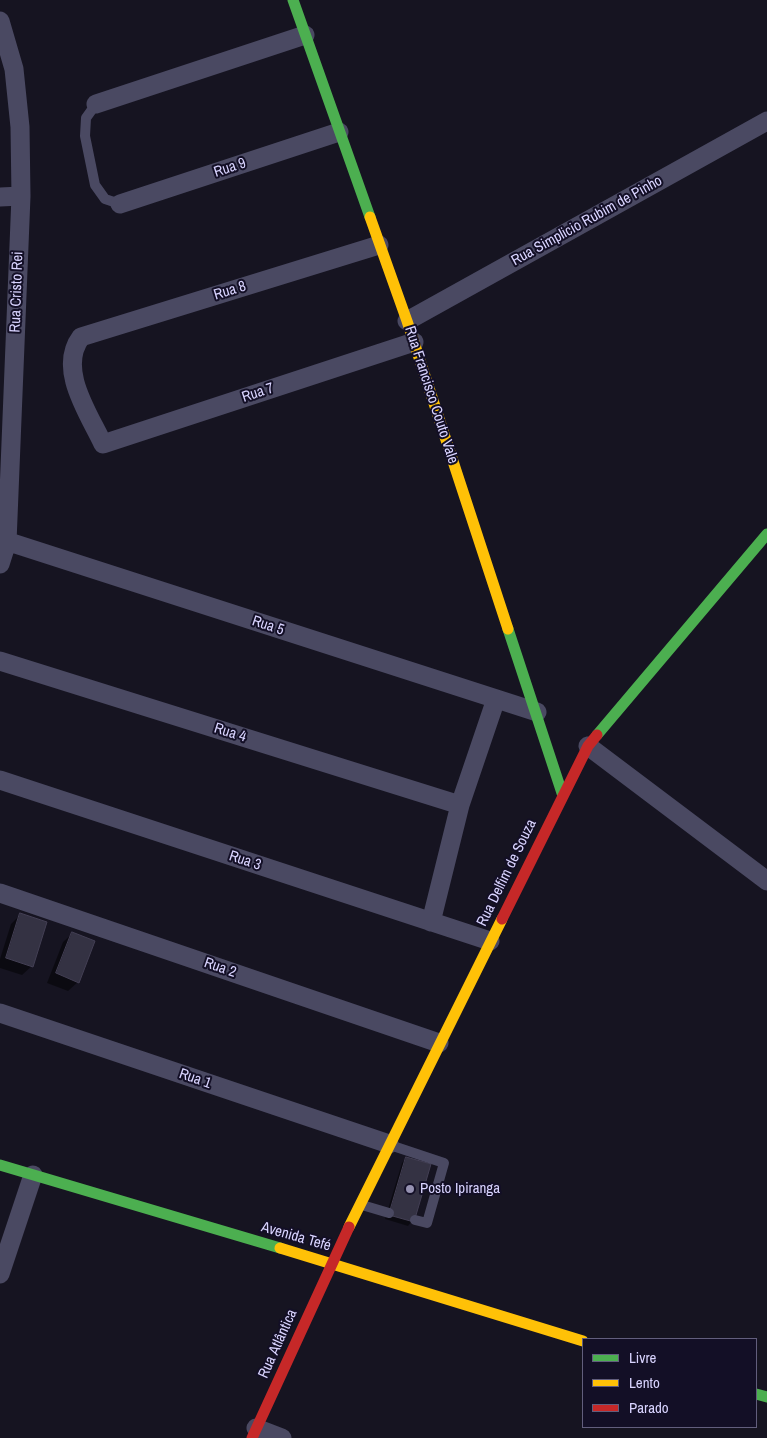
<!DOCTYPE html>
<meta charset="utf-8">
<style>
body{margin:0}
#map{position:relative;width:767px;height:1438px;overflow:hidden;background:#161421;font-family:"Archivo Narrow",sans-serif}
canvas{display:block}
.legend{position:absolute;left:582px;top:1338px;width:175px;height:90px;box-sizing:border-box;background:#130f26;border:1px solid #625e7d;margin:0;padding:6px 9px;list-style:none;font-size:15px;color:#d9d4ff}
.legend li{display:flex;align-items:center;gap:10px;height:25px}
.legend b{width:25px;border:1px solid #625e7d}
</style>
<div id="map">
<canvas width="767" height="1438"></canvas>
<ul class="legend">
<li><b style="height:6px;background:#4caf50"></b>Livre</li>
<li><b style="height:6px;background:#ffc107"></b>Lento</li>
<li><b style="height:6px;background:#c62828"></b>Parado</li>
</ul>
</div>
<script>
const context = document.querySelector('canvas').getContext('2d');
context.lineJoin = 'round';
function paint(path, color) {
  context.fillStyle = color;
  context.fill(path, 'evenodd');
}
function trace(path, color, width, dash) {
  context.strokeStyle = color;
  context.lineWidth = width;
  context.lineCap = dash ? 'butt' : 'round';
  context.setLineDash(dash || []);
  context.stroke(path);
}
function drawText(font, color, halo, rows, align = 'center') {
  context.font = font + ' "Archivo Narrow",sans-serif';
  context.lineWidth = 4;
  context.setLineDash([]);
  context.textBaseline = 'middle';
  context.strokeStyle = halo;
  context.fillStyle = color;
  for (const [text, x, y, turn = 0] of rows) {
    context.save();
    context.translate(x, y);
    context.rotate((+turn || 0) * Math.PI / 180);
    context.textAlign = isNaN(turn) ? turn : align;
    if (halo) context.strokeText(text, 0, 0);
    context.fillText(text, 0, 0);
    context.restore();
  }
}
paint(new Path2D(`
 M20,915L32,966L22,975L0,968V959L11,924Z
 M73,933L78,982L68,991L47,983L63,942Z
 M406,1158L412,1221L408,1226L385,1219L402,1163Z`), '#0007');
const building = new Path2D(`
 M20,913L47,922L33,967L6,958Z
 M72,932L95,941L79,983L56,973Z
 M406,1157L431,1164L414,1222L389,1215Z`);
paint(building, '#343243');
trace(building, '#433f54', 1);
trace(new Path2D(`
 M96,104L86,118L85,136L95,185L105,199L120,204
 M390,1145L444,1163L427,1223L415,1220
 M362,1205L389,1213`), '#4a4962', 10);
trace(new Path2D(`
 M0,21L14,69L20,127L21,196L7,542L0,564
 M96,104L305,35
 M0,197L21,196
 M120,204L339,132
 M379,245L81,337C57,369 89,414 103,444L414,342
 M407,321L767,121
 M0,539L537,712
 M0,661L460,805
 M588,746L767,881
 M0,780L490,941
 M0,893L439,1043
 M431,922L460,805L496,699
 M0,1013L389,1144
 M0,1274L33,1175
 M256,1428L282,1438`), '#4a4962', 19);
trace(new Path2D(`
 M293,0L370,217
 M508,629L562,793
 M597,735L767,534
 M0,1165L280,1248
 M756,1394L767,1397`), '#4caf50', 11);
trace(new Path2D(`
 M370,217L407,321L508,629
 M349,1227L502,919
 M280,1248L583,1341`), '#ffc107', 11);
trace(new Path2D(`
 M502,919L588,746L597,735
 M252,1438L349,1227`), '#c62828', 11);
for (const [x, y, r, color] of [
 [410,1189,5,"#9591b1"]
]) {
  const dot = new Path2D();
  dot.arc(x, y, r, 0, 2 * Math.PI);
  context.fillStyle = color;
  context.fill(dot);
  trace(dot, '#130f26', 2);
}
drawText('15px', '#d9d4ff', '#130f26', [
 ["Rua 9",230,168,-18],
 ["Rua Simplicio Rubim de Pinho",587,221,-29],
 ["Rua 8",230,291,-17],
 ["Rua Cristo Rei",17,292,-88],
 ["Rua 7",258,393,-18],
 ["Rua Francisco Couto Vale",431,395,72],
 ["Rua 5",268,626,18],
 ["Rua 4",230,733,17],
 ["Rua 3",245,861,18],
 ["Rua Delfim de Souza",507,873,-64],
 ["Rua 2",220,968,19],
 ["Rua 1",195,1079,19],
 ["Avenida Tefé",296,1237,16],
 ["Rua Atlântica",278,1344,-66]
]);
drawText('15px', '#d9d4ff', '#130f26', [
 ["Posto Ipiranga",420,1189]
], 'left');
</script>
